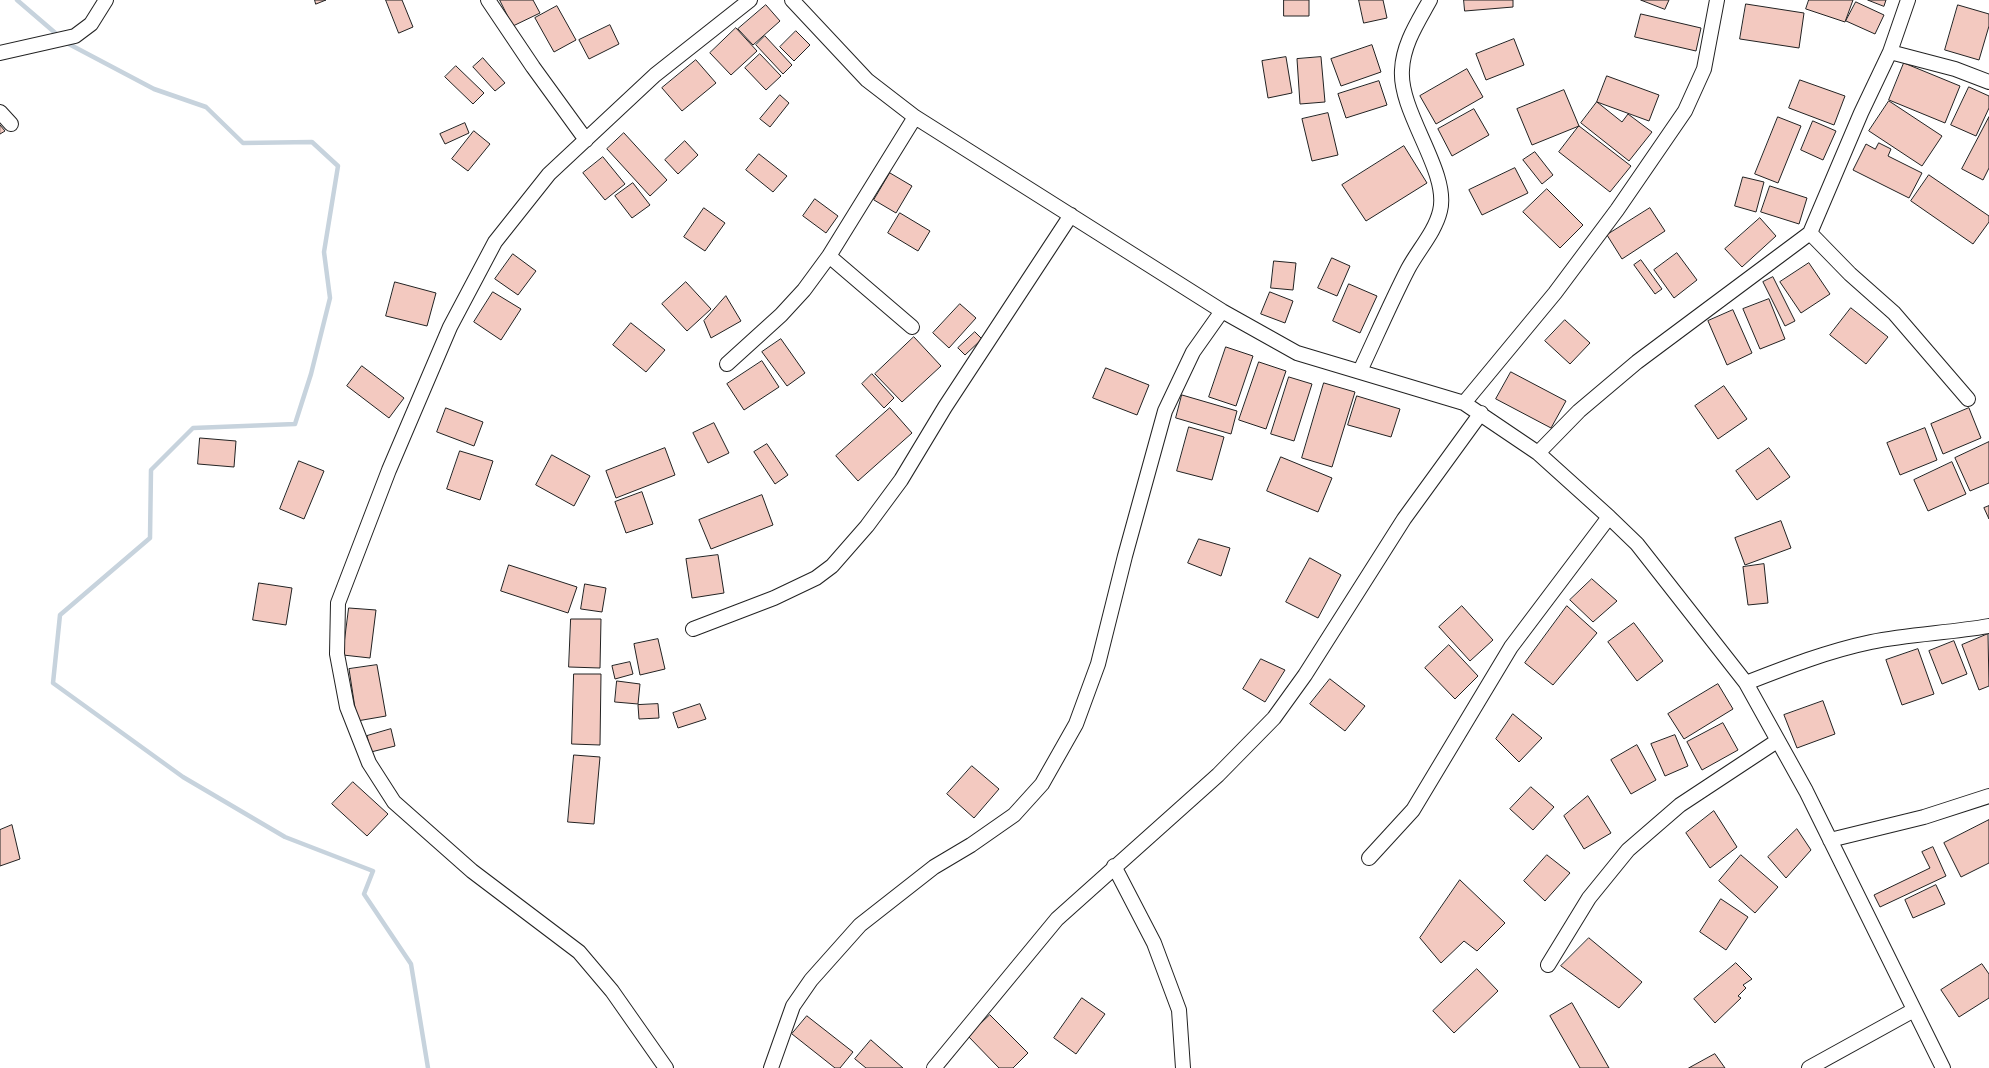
<!DOCTYPE html>
<style>
body{margin:0}
canvas{display:block;background:#fff}
</style>
<canvas width="1989" height="1068"></canvas>
<script>
const context = document.querySelector('canvas').getContext('2d');
context.lineJoin = 'round';
function trace(path, color, width, dash) {
  context.strokeStyle = color;
  context.lineWidth = width;
  context.lineCap = dash ? 'butt' : 'round';
  context.setLineDash(dash || []);
  context.stroke(path);
}
function paint(path, color) {
  context.fillStyle = color;
  context.fill(path, 'evenodd');
}
trace(new Path2D(`
 M17,0L60,37
 M65,42L154,89L206,107L243,143L312,142L338,166L324,252L330,298L311,374L295,424L193,428L151,470L150,538L60,615L53,683L183,777L285,837L373,871L364,894L411,964L428,1068`), '#c7d3dd', 4.5);
const building = new Path2D(`
 M315,0H326L316,4Z
 M386,0H402L413,27L399,33Z
 M500,0H533L540,13L513,26Z
 M1284,0H1309V16H1284Z
 M1359,0H1383L1387,18L1364,23Z
 M1464,0H1513V7L1465,11Z
 M1641,0H1669L1665,9Z
 M1809,0H1853L1845,22L1806,9Z
 M1868,0H1886L1884,6Z
 M1856,2L1884,15L1875,34L1846,21Z
 M1746,4L1804,13L1799,48L1740,39Z
 M766,5L780,21L753,45L738,29Z
 M1958,5L1989,14V26L1979,60L1945,50Z
 M557,6L576,40L554,52L535,18Z
 M1641,14L1701,28L1696,51L1635,37Z
 M610,25L619,44L589,59L579,40Z
 M736,28L757,51L731,75L710,53Z
 M796,31L810,45L794,61L780,47Z
 M765,36L792,65L783,74L756,45Z
 M1514,39L1524,65L1486,80L1476,54Z
 M1372,45L1381,72L1341,86L1331,59Z
 M760,54L781,76L766,90L745,68Z
 M1286,57L1292,93L1268,98L1262,61Z
 M1321,57L1325,102L1300,104L1297,59Z
 M483,58L505,83L495,91L473,67Z
 M696,60L716,83L682,111L662,88Z
 M1904,63L1960,86L1945,123L1889,100Z
 M456,66L484,93L473,104L445,77Z
 M1467,69L1483,97L1436,124L1420,96Z
 M1607,76L1659,95L1649,121L1597,102Z
 M1800,80L1845,96L1834,125L1789,108Z
 M1379,81L1387,105L1346,118L1338,94Z
 M1969,87L1989,96V108L1976,136L1951,125Z
 M1564,90L1579,126L1532,145L1517,109Z
 M780,95L789,103L770,127L760,119Z
 M1889,101L1942,136L1922,166L1869,131Z
 M1597,102L1622,122L1628,114L1652,132L1629,161L1581,123Z
 M1474,109L1489,135L1452,156L1438,129Z
 M1328,113L1338,155L1312,161L1302,119Z
 M1778,117L1801,126L1778,183L1755,174Z
 M1989,117V168L1983,180L1962,169Z
 M1813,121L1836,131L1823,160L1801,150Z
 M465,123L469,133L445,144L440,134Z
 M0,125L5,131L0,134Z
 M1579,126L1631,166L1610,192L1559,152Z
 M474,131L490,144L468,171L452,159Z
 M624,133L667,180L650,196L607,149Z
 M685,141L698,155L678,174L665,160Z
 M1879,143L1891,149L1888,156L1922,173L1909,198L1853,170L1866,144L1875,149Z
 M1404,146L1427,183L1366,221L1342,185Z
 M1535,152L1553,175L1542,184L1523,160Z
 M759,154L787,176L773,192L746,170Z
 M603,157L625,184L605,200L583,173Z
 M1515,168L1528,193L1482,215L1469,190Z
 M890,173L912,186L896,213L874,200Z
 M1929,175L1989,216V222L1973,244L1911,201Z
 M1743,177L1764,182L1756,212L1735,206Z
 M633,183L650,205L632,218L615,196Z
 M1770,186L1807,198L1799,224L1761,212Z
 M1547,189L1583,225L1560,248L1523,212Z
 M815,199L838,216L826,233L803,216Z
 M704,208L725,223L705,251L684,237Z
 M1650,208L1665,231L1622,259L1607,235Z
 M900,213L930,231L918,251L888,233Z
 M1760,218L1776,236L1742,267L1725,249Z
 M1677,253L1697,280L1674,298L1654,270Z
 M513,254L536,271L518,295L495,279Z
 M1332,258L1350,266L1337,296L1318,288Z
 M1641,260L1662,289L1655,294L1634,265Z
 M1274,261L1296,263L1293,290L1271,288Z
 M1809,263L1830,294L1801,313L1780,282Z
 M1773,277L1795,321L1785,326L1763,282Z
 M395,282L436,293L427,326L386,316Z
 M686,282L711,309L687,331L662,304Z
 M1349,284L1377,296L1360,333L1333,321Z
 M493,292L521,309L501,340L474,322Z
 M1270,292L1293,301L1285,323L1261,314Z
 M726,296L741,321L711,338L704,321Z
 M1769,299L1785,339L1760,349L1743,309Z
 M960,304L976,318L949,348L933,333Z
 M1851,308L1888,337L1866,364L1830,335Z
 M1733,310L1752,353L1727,365L1708,321Z
 M1565,320L1590,343L1570,364L1545,341Z
 M631,323L665,350L646,372L613,345Z
 M975,332L982,339L965,355L958,348Z
 M914,337L941,366L902,402L875,374Z
 M781,339L805,373L787,386L762,352Z
 M1226,347L1253,356L1236,406L1209,397Z
 M762,361L779,387L744,410L727,384Z
 M1259,362L1286,371L1266,429L1239,420Z
 M362,366L404,398L389,418L347,386Z
 M1106,368L1149,385L1137,415L1093,398Z
 M1511,372L1566,401L1551,428L1496,399Z
 M872,374L894,398L884,408L862,384Z
 M1289,377L1312,384L1294,441L1271,434Z
 M1324,383L1355,392L1332,467L1302,458Z
 M1724,386L1747,419L1718,439L1695,406Z
 M1182,395L1237,411L1231,434L1176,418Z
 M1357,396L1400,409L1391,437L1348,425Z
 M446,408L483,422L474,446L437,432Z
 M890,408L912,433L858,481L836,456Z
 M1969,408L1981,438L1943,454L1931,424Z
 M714,423L729,453L708,463L693,433Z
 M1189,427L1224,437L1212,480L1177,471Z
 M1925,428L1937,460L1900,475L1887,443Z
 M200,438L236,441L234,467L198,464Z
 M1989,442V483L1970,491L1955,458Z
 M767,444L788,475L775,484L754,452Z
 M665,448L675,475L616,498L606,471Z
 M1769,448L1790,477L1757,500L1736,471Z
 M460,451L493,461L480,500L447,489Z
 M552,455L590,476L574,506L536,485Z
 M1281,457L1332,478L1318,512L1267,491Z
 M299,461L324,471L304,519L280,509Z
 M1952,462L1966,494L1928,511L1914,480Z
 M642,492L653,524L626,533L615,502Z
 M762,495L773,525L711,549L699,520Z
 M1989,506V519L1984,508Z
 M1781,521L1791,548L1745,565L1735,538Z
 M1199,539L1230,548L1221,576L1188,563Z
 M718,555L724,593L692,598L686,559Z
 M1310,558L1341,575L1318,618L1286,602Z
 M1764,564L1768,603L1748,605L1743,567Z
 M509,565L577,587L568,613L501,591Z
 M1592,579L1617,601L1593,622L1570,600Z
 M259,583L292,588L286,625L253,620Z
 M585,584L606,588L602,612L581,609Z
 M1462,606L1493,640L1470,661L1439,627Z
 M1567,606L1597,633L1553,685L1525,663Z
 M349,608L376,610L370,658L343,655Z
 M571,619H601L600,668L569,667Z
 M1634,623L1663,661L1637,681L1608,642Z
 M1988,634L1989,686L1979,690L1962,645Z
 M658,639L665,669L640,675L634,644Z
 M1954,641L1967,674L1942,684L1929,651Z
 M1449,645L1478,676L1455,699L1425,668Z
 M1918,649L1934,694L1902,705L1886,660Z
 M1261,659L1285,670L1265,702L1243,689Z
 M630,662L633,674L615,679L612,666Z
 M377,665L386,716L357,721L349,669Z
 M574,674H601L600,745L572,744Z
 M1330,679L1365,706L1345,731L1310,704Z
 M617,681L640,684L638,704L615,702Z
 M1718,684L1733,709L1684,739L1668,714Z
 M1823,701L1835,734L1797,748L1784,715Z
 M658,704L659,718L639,719L638,705Z
 M700,704L706,719L678,728L673,713Z
 M1513,714L1542,738L1519,762L1496,739Z
 M1723,723L1738,750L1702,770L1687,742Z
 M391,729L395,746L371,752L367,736Z
 M1675,735L1688,766L1665,776L1651,744Z
 M1637,745L1656,780L1631,794L1611,760Z
 M574,755L600,757L594,824L568,822Z
 M972,766L999,789L974,818L947,794Z
 M353,782L388,814L367,836L332,804Z
 M1531,787L1554,807L1533,830L1510,809Z
 M1588,796L1611,833L1584,849L1564,816Z
 M1714,811L1737,847L1710,868L1686,833Z
 M1989,820V863L1961,877L1944,843Z
 M12,825L20,859L0,866V830Z
 M1797,829L1811,850L1786,878L1768,857Z
 M1933,847L1946,876L1880,907L1874,895L1930,868L1922,852Z
 M1547,855L1570,873L1545,901L1524,881Z
 M1741,855L1778,887L1755,913L1719,881Z
 M1460,880L1505,923L1477,951L1464,941L1441,963L1420,938Z
 M1936,885L1945,904L1913,918L1905,900Z
 M1721,899L1748,917L1726,950L1700,932Z
 M1589,938L1642,982L1619,1008L1561,966Z
 M1736,963L1752,979L1743,985L1746,988L1738,996L1741,998L1715,1023L1694,999Z
 M1982,964L1989,974V998L1959,1017L1941,990Z
 M1477,969L1498,991L1454,1033L1433,1011Z
 M1082,998L1105,1014L1076,1054L1054,1038Z
 M1572,1003L1609,1068H1580L1550,1016Z
 M990,1015L1028,1053L1013,1068H999L968,1036Z
 M807,1016L853,1052L840,1068H835L792,1034Z
 M871,1040L903,1068H866L855,1059Z
 M1715,1054L1725,1068H1689Z`);
paint(building, '#f3c9c0');
trace(building, '#222', 1);
const minor = new Path2D(`
 M488,0L533,67L586,140
 M792,0L867,80L915,117L1222,311L1297,353L1464,403L1538,453L1609,517L1637,544L1746,683L1806,791L1943,1068
 M1890,52L1908,0
 M0,53L75,36L91,24L106,0
 M0,112L11,124
 M1810,233L1861,113L1890,52L1955,69L1989,82
 M829,256L912,327
 M727,364L781,315L804,290L829,256L915,117
 M1360,371C1376,337 1391,302 1408,269C1418,250 1435,232 1440,211C1450,172 1399,113 1402,70C1403,44 1418,22 1430,0
 M1464,403L1555,293L1617,210L1685,111L1704,69L1717,0
 M1538,453L1579,411L1637,362L1810,233L1850,274L1894,313L1968,399
 M693,629L774,598L816,578L832,566L867,526L901,480L945,407L1071,215
 M1746,683C1787,667 1828,651 1871,642C1910,634 1950,633 1989,626
 M1830,840L1924,817L1989,796
 M1369,858L1413,810L1511,647L1609,517
 M1114,866L1154,943L1179,1010L1183,1068
 M1548,965L1589,898L1628,850L1680,805L1777,741
 M666,1068L612,991L579,952L472,871L394,802L369,763L347,707L337,654L338,603L389,470L450,327L495,242L549,174L655,75L750,0
 M771,1068L793,1006L811,980L860,925L934,867L971,845L1014,815L1042,784L1076,724L1098,664L1125,556L1165,411L1193,352L1222,311
 M934,1068L1057,919L1218,775L1274,718L1305,675L1404,519L1481,413
 M1809,1068L1914,1010`);
trace(minor, '#222', 16);
trace(minor, '#fff', 14);
</script>
